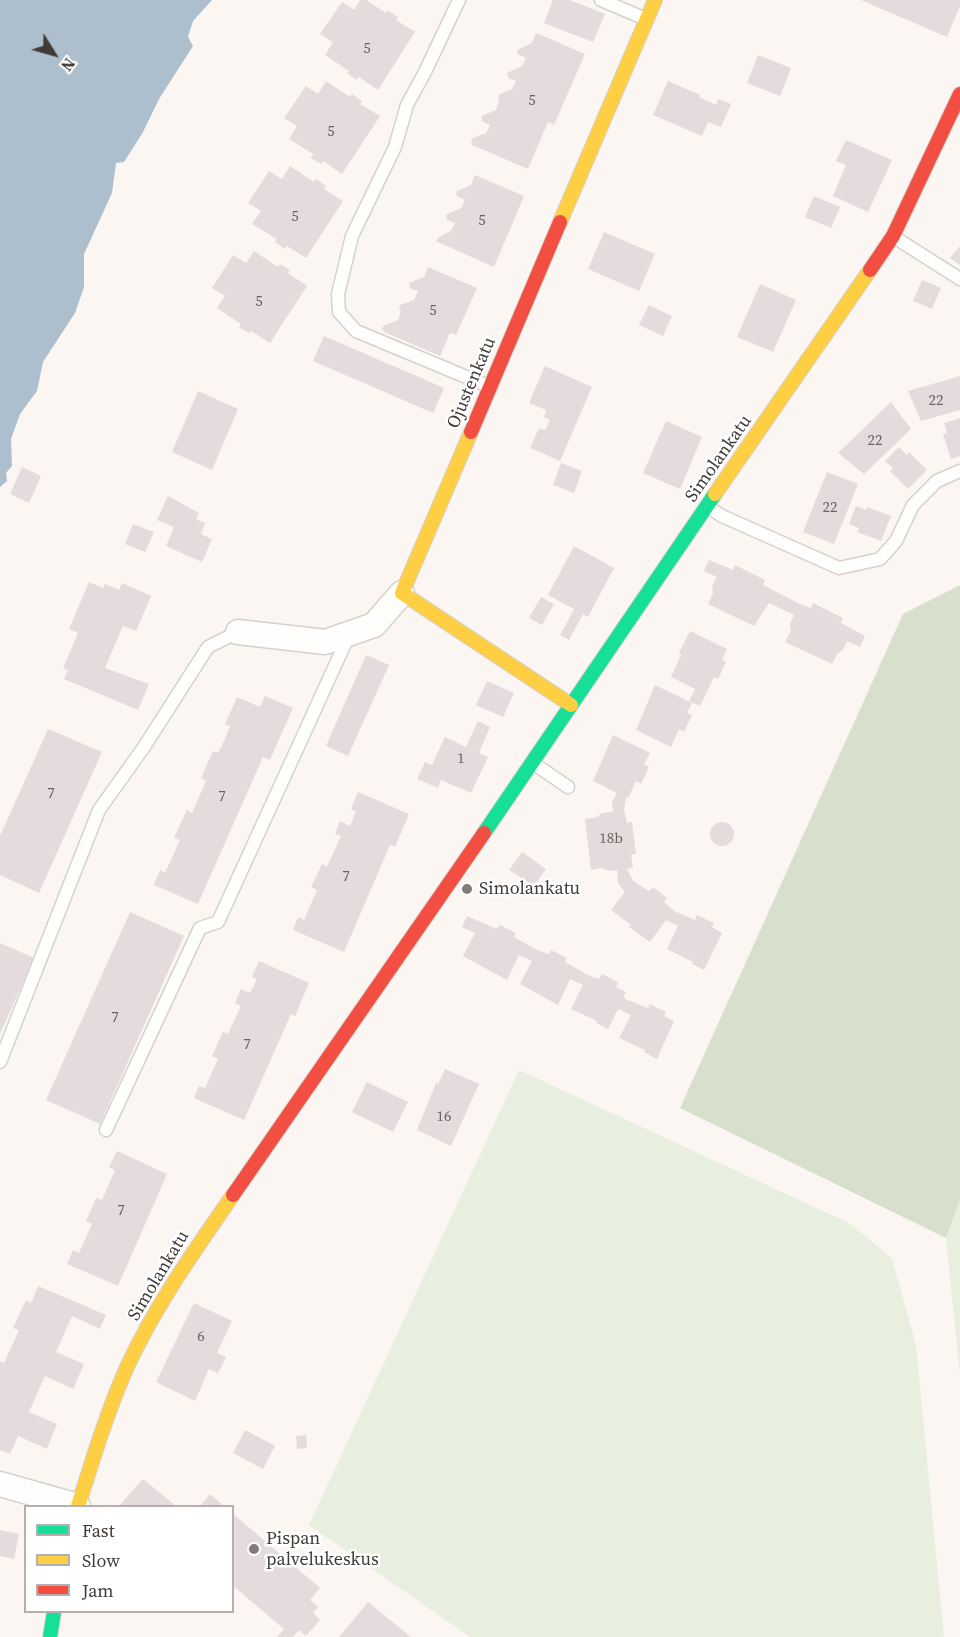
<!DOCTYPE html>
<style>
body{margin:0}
#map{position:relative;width:960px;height:1637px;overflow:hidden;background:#fbf6f1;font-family:"Source Serif 4",serif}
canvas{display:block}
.legend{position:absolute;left:24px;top:1505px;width:210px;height:108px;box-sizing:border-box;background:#fff;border:2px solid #b3b1af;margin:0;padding:8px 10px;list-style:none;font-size:18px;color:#403b37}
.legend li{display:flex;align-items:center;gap:12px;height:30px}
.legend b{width:30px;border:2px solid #b3b1af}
.north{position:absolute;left:24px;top:24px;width:60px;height:60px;-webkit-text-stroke:4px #fff;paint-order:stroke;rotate:127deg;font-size:16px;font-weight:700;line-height:24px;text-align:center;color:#403b37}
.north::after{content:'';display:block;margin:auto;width:21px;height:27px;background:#403b37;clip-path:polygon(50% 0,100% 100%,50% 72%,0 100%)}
</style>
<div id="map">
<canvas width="960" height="1637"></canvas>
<ul class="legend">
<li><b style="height:8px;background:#16e098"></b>Fast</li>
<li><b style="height:8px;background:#ffcf43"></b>Slow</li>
<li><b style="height:8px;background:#f24e42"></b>Jam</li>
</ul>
<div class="north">N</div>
</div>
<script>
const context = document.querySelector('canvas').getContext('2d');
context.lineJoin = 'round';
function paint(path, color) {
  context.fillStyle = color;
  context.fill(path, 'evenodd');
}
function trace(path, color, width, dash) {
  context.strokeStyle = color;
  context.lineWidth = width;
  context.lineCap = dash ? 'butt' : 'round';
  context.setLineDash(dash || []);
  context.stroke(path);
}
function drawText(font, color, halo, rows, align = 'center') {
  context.font = font + ' "Source Serif 4",serif';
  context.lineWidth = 5;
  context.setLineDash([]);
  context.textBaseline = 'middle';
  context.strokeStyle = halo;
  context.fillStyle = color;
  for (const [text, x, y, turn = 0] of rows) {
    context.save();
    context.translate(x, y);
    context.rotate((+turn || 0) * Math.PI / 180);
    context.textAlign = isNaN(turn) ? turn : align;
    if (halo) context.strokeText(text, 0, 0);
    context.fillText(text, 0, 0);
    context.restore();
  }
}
paint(new Path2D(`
 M519,1070L851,1224L892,1259L916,1345L944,1637H470L309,1525Z
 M960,1200V1375L946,1238Z`), '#e9efdf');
paint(new Path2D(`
 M960,585V1200L946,1238L680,1108L903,614Z`), '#d8dfcd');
paint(new Path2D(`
 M0,0H212L193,21L188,37L193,46L159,99L143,132L124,162L116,163L112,193L84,254V287L75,313L43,362L37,391L20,414L11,439L12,466L6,473L7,481L0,487Z`), '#adbfcd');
paint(new Path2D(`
 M360,0H366L386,13L388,10L398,17L396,20L415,32L378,90L359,77L357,80L347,73L349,71L325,55L333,42L320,34L342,2L354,10Z
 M553,0H570L605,14L593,42L544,23Z
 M861,0H960V6L947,37Z
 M536,33L585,54L554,125L548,122L528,169L472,145L471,141L473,138L486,133L490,125L482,121V116L496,110L499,101L498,95L512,89L516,81L508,78L507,73L522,66L526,58L518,54L517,50L532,43Z
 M758,55L791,68L780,96L747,83Z
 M326,81L350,97L352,94L362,101L360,104L380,116L342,174L323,161L321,164L311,158L313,154L289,139L297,126L284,118L306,86L318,94Z
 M668,81L700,95L699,97L716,105L718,99L731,104L721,127L708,122L702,136L653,115Z
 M846,140L892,160L868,212L833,196L846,165L836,161Z
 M290,166L314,182L316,179L326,186L324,189L343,201L306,258L287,246L285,249L275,242L277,239L252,224L261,211L248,203L269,171L282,179Z
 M475,175L524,196L494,267L436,241L439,237L451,231L455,223L447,220L446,215L461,208L465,200L457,196L456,192L471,185Z
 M814,196L840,207L831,228L805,217Z
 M604,232L655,254L639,291L588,269Z
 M960,246V265L950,258Z
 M254,251L278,267L280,264L290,270L288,273L307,286L270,343L251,331L249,333L239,327L241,324L217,308L225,296L212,288L233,255L246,263Z
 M428,267L477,288L456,335L450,333L440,356L384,332L382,328L385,325L398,320L401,312L399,309L400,305L414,300L418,291L410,288L409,283L424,277Z
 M922,280L941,288L932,309L913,301Z
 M760,284L796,300L773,352L737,337Z
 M649,305L672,316L663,336L639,325Z
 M324,336L444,388L433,413L313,361Z
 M545,366L592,387L560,461L530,448L539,428L545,430L550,420L544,417L546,410L529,403Z
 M960,376V410L921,421L908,391Z
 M198,391L238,409L212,470L172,452Z
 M891,402L911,429L864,474L838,453Z
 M960,418V456L951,459L943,434L947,433L944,423Z
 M666,421L702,437L680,489L643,473Z
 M899,447L907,455L909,452L927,470L908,489L890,471L893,468L885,461Z
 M561,463L582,471L574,493L553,485Z
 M22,467L41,476L29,503L10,494Z
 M827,472L858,484L834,544L803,532Z
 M168,496L199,513L196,519L205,523L201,534L212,539L202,562L166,546L174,527L157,520Z
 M856,506L866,510L867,507L891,516L881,541L857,532L859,528L849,524Z
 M133,524L154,532L145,552L125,544Z
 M574,546L614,568L588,617L583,614L569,640L560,635L574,609L548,595Z
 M709,560L733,570L735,565L765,580L763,585L800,604L811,608L813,603L843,618L841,623L865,636L860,647L847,641L843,650L837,654L832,664L785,642L791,631L790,624L794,615L769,603L754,626L708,604L713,593L712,586L717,577L704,571Z
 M89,582L103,588L105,584L119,590L122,583L151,596L136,631L123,626L105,668L149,684L138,710L64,679L68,670L63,668L78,633L69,629Z
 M541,597L554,604L542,625L529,618Z
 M690,631L727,649L722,660L726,662L718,679L714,677L700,706L689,701L695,689L671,677L681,655L679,653Z
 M366,655L389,665L348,756L326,746Z
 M487,681L514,693L503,717L476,705Z
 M655,685L692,703L687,713L692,715L684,732L679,729L671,747L636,730Z
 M265,696L293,708L270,760L263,757L198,904L154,885L160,870L165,873L180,840L174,838L187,810L192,813L206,781L201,778L213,751L218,753L224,741L230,726L225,724L237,697L260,707Z
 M478,721L490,727L479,753L488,757L471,793L441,780L438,788L417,779L425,762L432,765L445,737L466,747Z
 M48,729L102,752L39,893L0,875V836Z
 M613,735L650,753L644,764L649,767L641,784L636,781L628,798L626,797L624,810L627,823L632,822L636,854L631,855L633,868L627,869L633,881L649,891L653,887L667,898L664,902L674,911L695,920L697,915L714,923L712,927L722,933L704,970L692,964L693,962L667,949L678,926L666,920L650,942L629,927L631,925L611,910L625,892L618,883L617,870L609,871L602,868L591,870L585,819L597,817L602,813L613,812L612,802L617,793L593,781Z
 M358,792L409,814L395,847L390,845L344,952L293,930L298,917L304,920L317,890L311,887L322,864L327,867L341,836L335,834L340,821L350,826L356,811L351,809Z
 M710 834a12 12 0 1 1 24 0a12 12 0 1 1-24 0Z
 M522,852L546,869L534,886L509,870Z
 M130,912L184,936L100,1124L46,1100Z
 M467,916L497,929L500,925L516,933L514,937L537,950L549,954L551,950L567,958L565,962L588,975L599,979L602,974L618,982L616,987L626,992L623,998L648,1008L650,1004L666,1012L664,1016L674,1021L657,1059L644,1052L645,1050L619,1038L631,1015L618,1009L608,1029L596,1023L597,1021L571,1009L583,985L570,979L558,1005L520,984L532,961L519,955L507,980L463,956L475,933L462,927Z
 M0,943L34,958L0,1034Z
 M259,961L309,983L295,1016L291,1014L244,1120L194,1098L199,1086L205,1088L218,1059L212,1056L223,1032L228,1034L241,1006L235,1003L241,989L250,993L257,979L252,977Z
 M445,1069L479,1084L451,1146L417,1130L436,1083L438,1084Z
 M367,1082L408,1102L393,1132L352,1112Z
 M117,1151L167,1174L118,1286L67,1264L73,1250L79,1253L92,1224L86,1221L96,1198L102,1200L115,1170L109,1167Z
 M38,1286L106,1315L100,1329L72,1316L56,1352L84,1364L73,1389L45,1376L29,1412L57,1424L47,1449L18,1436L10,1454L0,1450V1361L4,1363L19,1330L13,1328L26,1300L31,1303Z
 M194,1303L232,1321L217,1353L226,1357L218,1373L209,1369L195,1401L156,1382Z
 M245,1430L275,1446L263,1469L233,1453Z
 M306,1435L307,1448L297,1449L296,1436Z
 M143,1479L176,1506H119Z
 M210,1494L224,1506H200Z
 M232,1513L320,1588L310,1600L318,1607L313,1613L320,1620L306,1636L299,1630L293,1637H277L284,1629L232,1585Z
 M0,1530L19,1534L14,1559L0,1556Z
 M368,1602L411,1637H339Z`), '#e4dbdd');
const lane = new Path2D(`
 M459,0L425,72L407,105L395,147L352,236L338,294L339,312L356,331L488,386
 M601,0L646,19
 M894,237L960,279
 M708,507L722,516L839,568L880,559L896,541L913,505L937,481L960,471
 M533,763L568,787
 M0,1062L99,810L144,747L208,647L238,632
 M106,1130L200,928L218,922L349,635`);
const street = new Path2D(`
 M238,632L325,642L374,625L402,593
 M0,1484L78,1506`);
const fast = new Path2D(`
 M484,833L715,494
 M50,1637L54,1612`);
const slow = new Path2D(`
 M560,222L655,0
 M471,432L402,593L571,705
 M715,494L870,270
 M78,1506C93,1459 107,1412 127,1367C155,1306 195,1250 233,1195`);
const jam = new Path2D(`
 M870,270L893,236L960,94
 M471,432L560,222
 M233,1195L484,833`);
trace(lane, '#d5d1cc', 15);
trace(street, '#d5d1cc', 27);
trace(fast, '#d5d1cc', 16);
trace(slow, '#d5d1cc', 16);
trace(jam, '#d5d1cc', 16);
trace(lane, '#fefefd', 12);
trace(street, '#fefefd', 24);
trace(fast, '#16e098', 14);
trace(slow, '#ffcf43', 14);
trace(jam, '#f24e42', 14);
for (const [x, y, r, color] of [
 [467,889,6,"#817c78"],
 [254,1549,6,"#817c78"]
]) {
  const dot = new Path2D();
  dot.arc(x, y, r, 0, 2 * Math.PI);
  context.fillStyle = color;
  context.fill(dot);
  trace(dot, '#fff', 2);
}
drawText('15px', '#696360', null, [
 ["5",367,49],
 ["5",532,101],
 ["5",331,132],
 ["5",295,217],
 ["5",482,221],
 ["5",259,302],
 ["5",433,311],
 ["22",936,401],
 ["22",875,441],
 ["22",830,508],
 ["1",461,759],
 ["7",51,794],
 ["7",222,797],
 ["18b",611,839],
 ["7",346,877],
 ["7",115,1018],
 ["7",247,1045],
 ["16",444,1117],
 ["7",121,1211],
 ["6",201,1337]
]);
drawText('18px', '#403b37', '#fff', [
 ["Ojustenkatu",472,383,-67],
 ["Simolankatu",719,459,-55],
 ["Simolankatu",159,1276,-59]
]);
drawText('18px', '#403b37', '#fff', [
 ["Simolankatu",479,889],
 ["Pispan",266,1539],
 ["palvelukeskus",266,1560]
], 'left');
</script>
